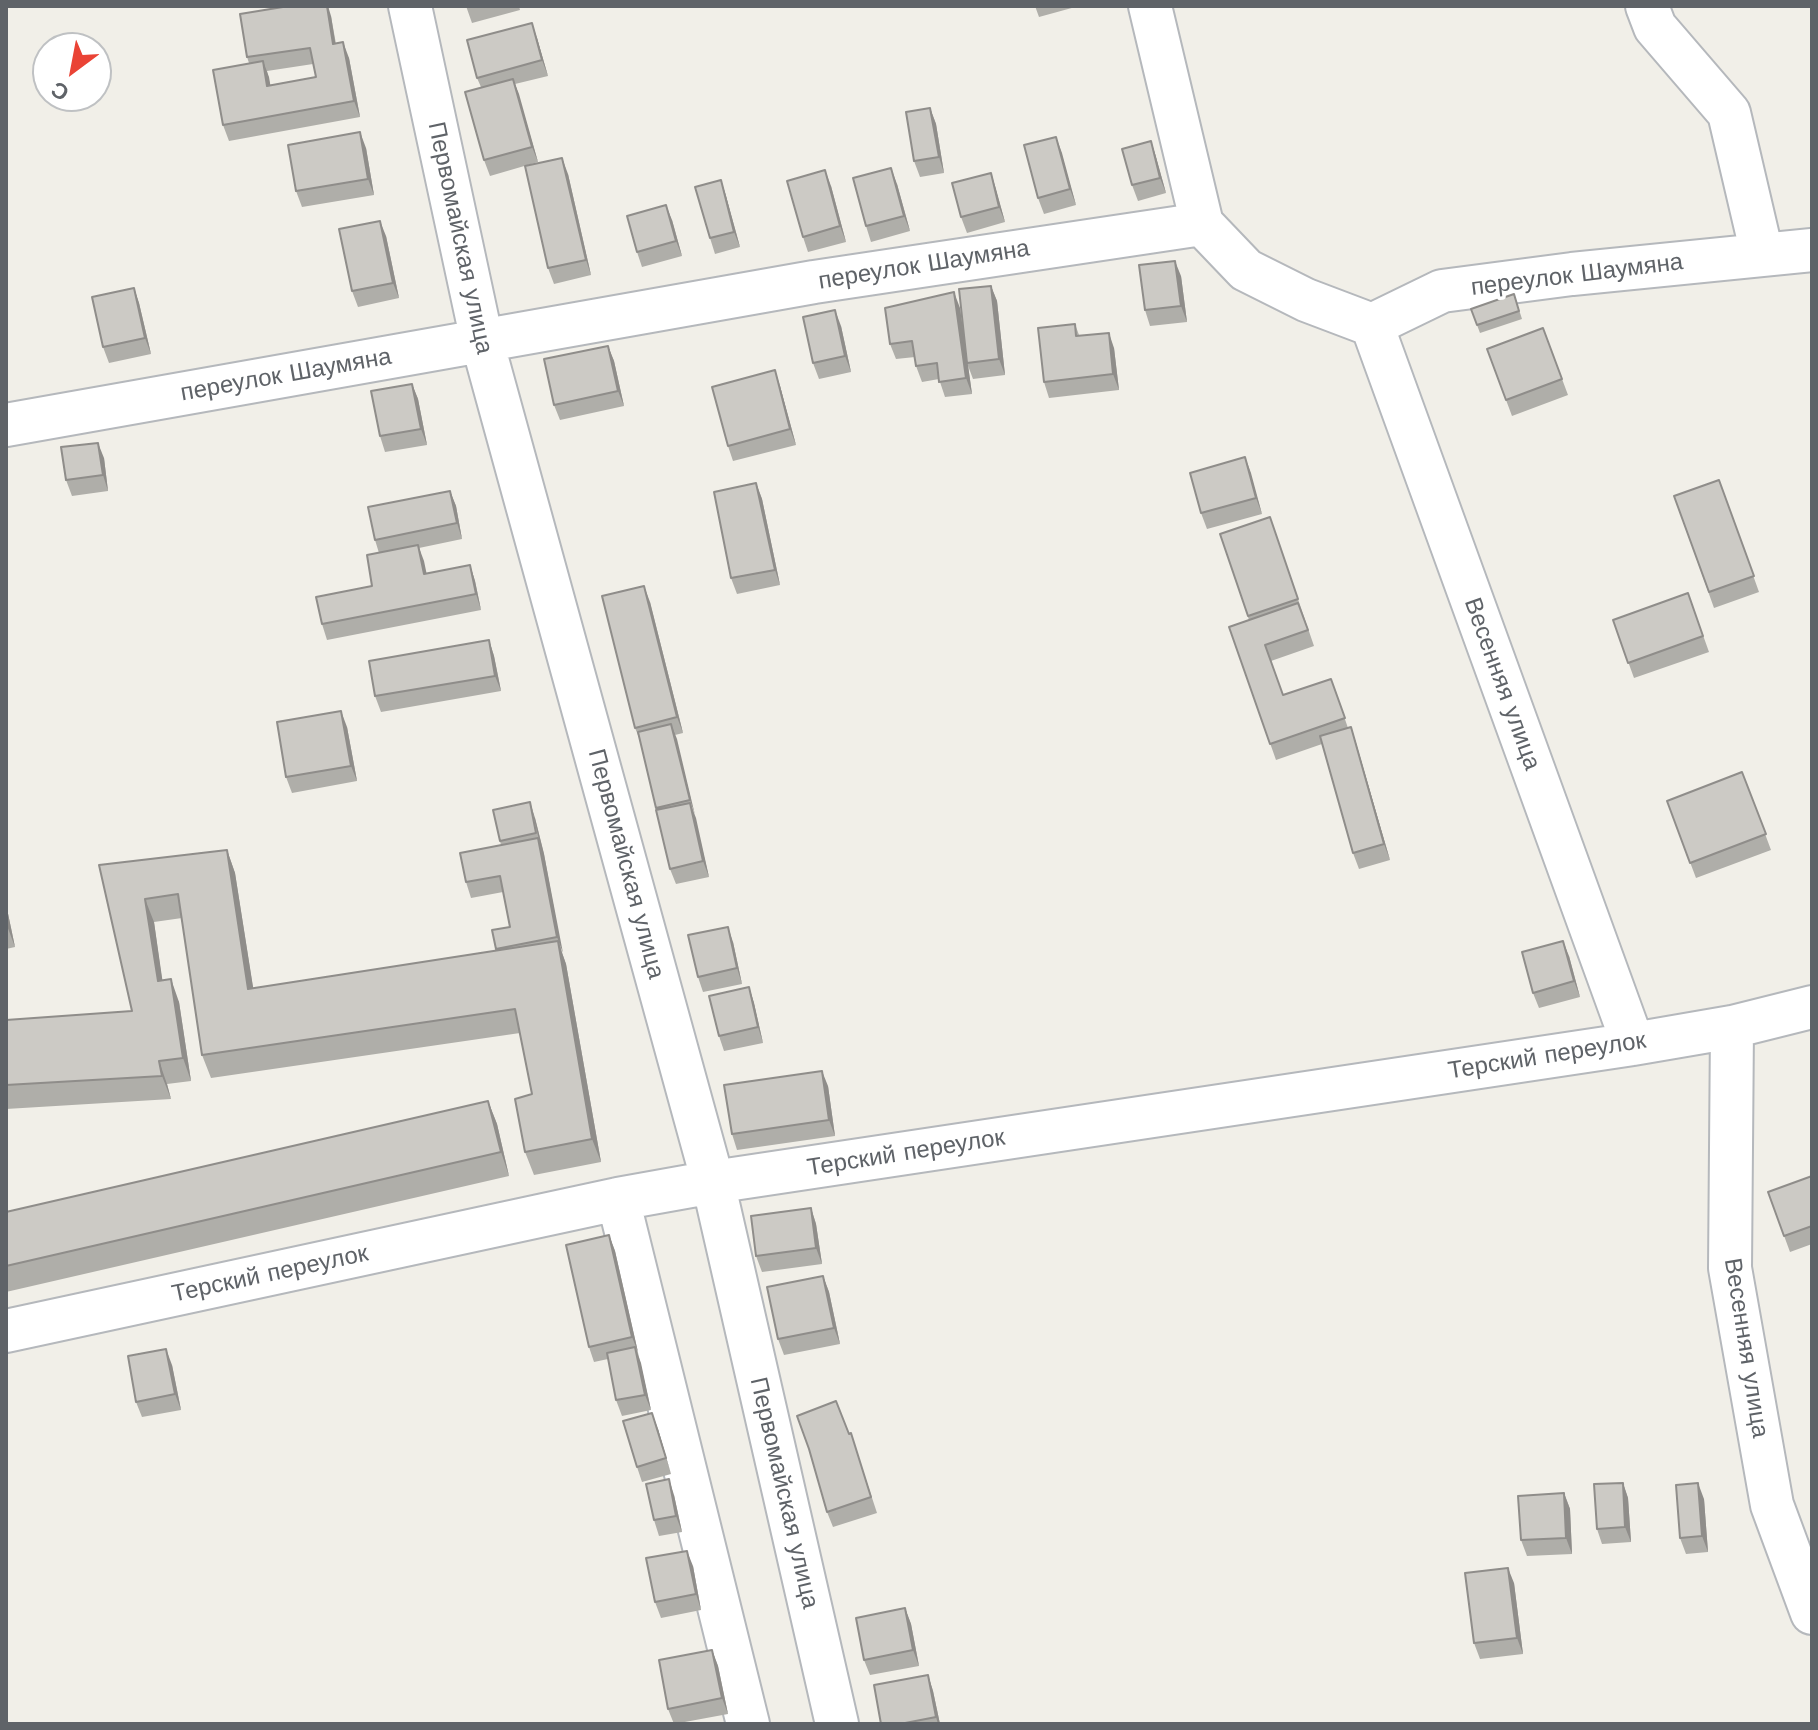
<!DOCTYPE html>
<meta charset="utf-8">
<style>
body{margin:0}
#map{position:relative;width:1818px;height:1730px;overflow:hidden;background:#f1efe8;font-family:"Work Sans",sans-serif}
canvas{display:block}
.frame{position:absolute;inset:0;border:8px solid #5f6368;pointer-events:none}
.north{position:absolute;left:32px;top:32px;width:80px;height:80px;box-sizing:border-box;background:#fff;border:2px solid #bfc1c3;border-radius:50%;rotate:212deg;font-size:22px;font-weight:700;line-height:32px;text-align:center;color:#5f6368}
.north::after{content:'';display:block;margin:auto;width:28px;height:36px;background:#ea4335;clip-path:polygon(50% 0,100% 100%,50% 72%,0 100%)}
</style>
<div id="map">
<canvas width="1818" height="1730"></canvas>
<div class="frame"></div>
<div class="north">С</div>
</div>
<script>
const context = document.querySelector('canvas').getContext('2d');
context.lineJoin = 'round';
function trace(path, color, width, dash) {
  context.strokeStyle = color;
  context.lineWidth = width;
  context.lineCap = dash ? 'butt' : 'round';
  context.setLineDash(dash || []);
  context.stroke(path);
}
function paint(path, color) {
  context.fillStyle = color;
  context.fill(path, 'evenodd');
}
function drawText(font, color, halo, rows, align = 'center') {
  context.font = font + ' "Work Sans",sans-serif';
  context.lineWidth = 7;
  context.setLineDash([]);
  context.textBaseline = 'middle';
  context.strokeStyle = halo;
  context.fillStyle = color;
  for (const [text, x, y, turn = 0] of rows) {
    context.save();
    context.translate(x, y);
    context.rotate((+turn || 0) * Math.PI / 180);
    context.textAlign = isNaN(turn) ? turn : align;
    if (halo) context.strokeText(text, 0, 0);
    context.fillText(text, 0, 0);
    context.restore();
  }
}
const minor = new Path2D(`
 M410,6L482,341L713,1182L837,1724
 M1150,6L1202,224
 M1647,6L1655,27L1729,113L1762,254
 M1372,325L1633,1044
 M6,425L814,282L1202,224L1246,270L1306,300L1372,325L1442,291L1572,274L1812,250
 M1732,1027L1730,1268L1772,1505L1812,1613
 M618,1199L748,1724
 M6,1331L618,1199L713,1182L1633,1044L1732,1027L1812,1007`);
trace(minor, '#b5b8bc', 46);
trace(minor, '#fff', 42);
paint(new Path2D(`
 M466,6H519L520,10L472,23Z
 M1035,6H1079L1039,17Z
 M331,16L336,44L349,58L360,117L229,141L223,125L249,63L247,57ZM313,64L316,77L270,85L267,71Z
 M537,38L548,76L515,84L538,162L490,176L484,160L481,87L477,78Z
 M930,108L936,124L944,173L920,177L914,161Z
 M1056,137L1076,205L1044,214L1038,198Z
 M1151,141L1156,157L1166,193L1138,201L1132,185Z
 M366,148L374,195L302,207L296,191Z
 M991,173L1005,222L967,233L961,217Z
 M568,174L591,275L554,284L548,268Z
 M721,180L726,196L740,247L715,254L710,238Z
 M897,184L910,231L871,242L866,226Z
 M831,186L846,242L808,252L803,237Z
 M672,220L682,256L642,267L637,252Z
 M386,236L399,298L358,307L352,291Z
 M1181,276L1187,322L1150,326L1145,310Z
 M991,286L997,301L1005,375L973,379L967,363Z
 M134,288L139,303L151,354L109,363L103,347Z
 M1514,294L1522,319L1480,333L1471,309Z
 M960,308L972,394L945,397L939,379L922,382L916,366L915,357L896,359L890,344Z
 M1075,324L1079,335L1114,348L1119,390L1049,398L1044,382Z
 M841,326L851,372L819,379L813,363Z
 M1543,328L1568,395L1512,416L1487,349Z
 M608,346L614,361L624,406L560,420L554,405Z
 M412,384L418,399L427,445L385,452L380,436Z
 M780,386L796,445L733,461L728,446Z
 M1245,457L1262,514L1207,529L1201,513Z
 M104,458L108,491L72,496L66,480Z
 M1719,480L1759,592L1714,608L1674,496Z
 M756,483L762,499L780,585L737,594L731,578Z
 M450,491L456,506L462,539L419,548L426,574L470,565L475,581L481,610L327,640L322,624L372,586L379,553L375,540Z
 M1270,517L1314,646L1271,661L1283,695L1331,679L1348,728L1351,727L1356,743L1390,860L1359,869L1353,853L1322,744L1276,760L1229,627L1249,620L1220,534Z
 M1688,593L1709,652L1634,678L1613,620Z
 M650,602L683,733L675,735L709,877L676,884L670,869L640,740L635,728Z
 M489,640L494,656L501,691L381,712L375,696Z
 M347,727L357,781L292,793L286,777Z
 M1742,772L1771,850L1696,878L1667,801Z
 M535,818L544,854L562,953L566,964L601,1162L534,1175L525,1152L532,1094L520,1033L211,1078L202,1055L182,918L154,922L162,980L179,1002L191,1081L167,1084L171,1099L6,1109V1020L132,1011L99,865L227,850L235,873L253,988L496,951L492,930L510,927L503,892L471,898L466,882L501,845L500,841Z
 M6,904L15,947L6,949Z
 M733,942L742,984L703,992L698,977Z
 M1569,956L1580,997L1539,1008L1533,993Z
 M749,987L754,1003L763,1043L724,1051L719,1036Z
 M828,1086L835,1136L737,1150L732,1134Z
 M488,1101L497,1124L509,1176L6,1292V1212Z
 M1812,1176V1244L1790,1252L1768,1192Z
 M811,1208L816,1224L822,1264L762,1272L756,1256Z
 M609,1235L615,1251L651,1410L622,1416L616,1400L608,1359L594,1362L589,1347Z
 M823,1276L829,1292L840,1344L784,1355L778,1339Z
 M172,1365L181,1410L142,1417L136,1402Z
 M658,1429L671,1474L642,1482L637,1467Z
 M849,1434L856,1449L877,1513L833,1527L827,1512Z
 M1623,1483L1628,1498L1631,1542L1602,1544L1597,1529Z
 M1564,1493L1570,1509L1572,1554L1527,1556L1521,1540Z
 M674,1495L682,1532L659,1536L654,1520Z
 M1704,1499L1708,1552L1686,1554L1680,1538Z
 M693,1566L701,1610L661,1618L655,1602Z
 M1514,1583L1523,1654L1480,1659L1474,1643Z
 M905,1608L911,1624L919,1666L870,1675L864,1660Z
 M712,1650L718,1666L728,1714L674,1724L668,1709Z
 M928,1675L933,1691L940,1724H881Z`), '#afaea9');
paint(new Path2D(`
 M327,6H328L331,16L338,60L333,44Z
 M532,23L537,38L548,76L542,60Z
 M343,42L349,58L360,117L354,101Z
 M263,61L269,77L273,101L267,86Z
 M513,79L519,94L538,162L532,147Z
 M930,108L936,124L944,173L939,157Z
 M360,132L366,148L374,195L368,179Z
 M1056,137L1062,153L1076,205L1070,189Z
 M1151,141L1156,157L1166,193L1160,178Z
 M562,158L568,174L591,275L586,260Z
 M891,168L897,184L910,231L904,216Z
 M825,170L831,186L846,242L840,226Z
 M991,173L996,189L1005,222L999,207Z
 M721,180L726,196L740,247L734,232Z
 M666,205L672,220L682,256L676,241Z
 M380,221L386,236L399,298L393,283Z
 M1175,261L1181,276L1187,322L1181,306Z
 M991,286L997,301L1005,375L999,359Z
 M134,288L139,303L151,354L145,338Z
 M954,292L960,308L972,394L966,378Z
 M835,310L841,326L851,372L845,356Z
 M1109,333L1114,348L1119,390L1113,374Z
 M608,346L614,361L624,406L618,391Z
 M775,370L780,386L796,445L790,429Z
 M412,384L418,399L427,445L421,429Z
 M98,443L104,458L108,491L103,475Z
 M1245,457L1251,473L1262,514L1256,498Z
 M756,483L762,499L780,585L775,570Z
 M450,491L456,506L462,539L457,523Z
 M418,545L424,561L430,590L424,574Z
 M470,565L475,581L481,610L476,594Z
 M644,586L650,602L683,733L677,717Z
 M489,640L494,656L501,691L495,676Z
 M341,711L347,727L357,781L351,766Z
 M671,724L677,739L695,815L690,800Z
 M1351,727L1356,743L1390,860L1384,844Z
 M530,802L535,818L544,854L563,953L557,937L539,840Z
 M690,803L696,818L709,877L703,861Z
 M227,850L235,873L257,1012L248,989Z
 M145,899L154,922L166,1005L158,981Z
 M6,904L15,947L6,923Z
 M728,927L733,942L742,984L737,968Z
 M558,941L566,964L601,1162L592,1139Z
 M1563,941L1569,956L1580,997L1574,981Z
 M171,979L179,1002L191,1081L183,1058Z
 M749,987L754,1003L763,1043L758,1027Z
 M159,1061L167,1084L171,1099L162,1076Z
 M822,1071L828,1086L835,1136L829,1120Z
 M488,1101L497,1124L509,1176L501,1152Z
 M811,1208L816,1224L822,1264L816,1248Z
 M609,1235L615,1251L638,1352L632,1337Z
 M823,1276L829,1292L840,1344L834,1328Z
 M635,1347L641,1363L651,1410L645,1395Z
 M166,1349L172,1365L181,1410L175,1394Z
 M652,1413L658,1429L671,1474L666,1458Z
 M669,1479L674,1495L682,1532L676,1516Z
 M1623,1483L1628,1498L1631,1542L1625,1527Z
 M1698,1483L1704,1499L1708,1552L1702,1536Z
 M1564,1493L1570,1509L1572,1554L1566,1538Z
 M687,1551L693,1566L701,1610L696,1594Z
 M1508,1568L1514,1583L1523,1654L1517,1638Z
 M905,1608L911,1624L919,1666L913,1650Z
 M712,1650L718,1666L728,1714L722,1698Z
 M928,1675L933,1691L940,1724H938L936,1717Z`), '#8f8d8a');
const building = new Path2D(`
 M289,6H327L333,44L343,42L354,101L223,125L213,70L263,61L267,86L316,77L310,48L247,57L240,14Z
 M532,23L542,60L477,78L467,40Z
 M513,79L532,147L484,160L465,92Z
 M930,108L939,157L914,161L906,112Z
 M360,132L368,179L296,191L288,145Z
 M1056,137L1070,189L1038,198L1024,145Z
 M1151,141L1160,178L1132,185L1122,149Z
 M562,158L586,260L548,268L525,166Z
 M891,168L904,216L866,226L853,178Z
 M825,170L840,226L803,237L787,181Z
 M991,173L999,207L961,217L952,183Z
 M721,180L734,232L710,238L695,187Z
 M666,205L676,241L637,252L627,216Z
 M380,221L393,283L352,291L339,229Z
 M1175,261L1181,306L1145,310L1139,265Z
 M991,286L999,359L967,363L959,289Z
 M134,288L145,338L103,347L92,297Z
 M954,292L966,378L939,382L937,363L916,366L912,341L890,344L885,308Z
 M1514,294L1519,311L1477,325L1471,309Z
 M835,310L845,356L813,363L803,317Z
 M1075,324L1076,336L1109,333L1113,374L1044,382L1038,328Z
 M1543,328L1562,379L1506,400L1487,349Z
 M608,346L618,391L554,405L544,359Z
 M775,370L790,429L728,446L712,387Z
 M412,384L421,429L380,436L371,391Z
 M98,443L103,475L66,480L61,447Z
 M1245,457L1256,498L1201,513L1190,473Z
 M1719,480L1754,576L1709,592L1674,496Z
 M756,483L775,570L731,578L714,492Z
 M450,491L457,523L375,540L368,507Z
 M1270,517L1298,599L1248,616L1220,534Z
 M418,545L424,574L470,565L476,594L322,624L316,597L372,586L367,555Z
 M644,586L677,717L635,728L602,596Z
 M1688,593L1703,636L1628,663L1613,620Z
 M1298,603L1308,630L1265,645L1283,695L1331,679L1345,718L1270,744L1229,627Z
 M489,640L495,676L375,696L369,661Z
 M341,711L351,766L286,777L277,722Z
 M671,724L690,800L656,808L638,732Z
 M1351,727L1384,844L1353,853L1320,736Z
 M1742,772L1766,834L1690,863L1667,801Z
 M530,802L536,833L500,841L493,810Z
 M690,803L703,861L670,869L656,810Z
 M538,838L557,937L496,949L492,930L510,927L500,876L466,882L460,853Z
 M227,850L248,989L558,941L592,1139L525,1152L515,1099L532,1094L515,1009L202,1055L178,894L145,899L158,981L171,979L183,1058L159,1061L162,1076L6,1085V1020L132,1011L99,865Z
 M728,927L737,968L698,977L688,935Z
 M1563,941L1574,981L1533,993L1522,952Z
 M749,987L758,1027L719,1036L709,996Z
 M822,1071L829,1120L732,1134L724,1085Z
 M488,1101L501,1152L6,1266V1212Z
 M1812,1176V1226L1784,1236L1768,1192Z
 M811,1208L816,1248L756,1256L751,1216Z
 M609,1235L632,1337L589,1347L566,1245Z
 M823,1276L834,1328L778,1339L767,1287Z
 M635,1347L645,1395L616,1400L607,1353Z
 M166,1349L175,1394L136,1402L128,1356Z
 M836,1401L849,1434L851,1433L871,1497L827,1512L809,1449L797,1416Z
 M652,1413L666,1458L637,1467L623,1421Z
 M669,1479L676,1516L654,1520L646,1484Z
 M1623,1483L1625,1527L1597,1529L1594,1484Z
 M1698,1483L1702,1536L1680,1538L1676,1485Z
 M1564,1493L1566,1538L1521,1540L1518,1496Z
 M687,1551L696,1594L655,1602L646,1558Z
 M1508,1568L1517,1638L1474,1643L1465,1573Z
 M905,1608L913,1650L864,1660L856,1618Z
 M712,1650L722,1698L668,1709L659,1660Z
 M928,1675L936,1717L900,1724H881L874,1685Z`);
paint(building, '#cccac5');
trace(building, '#8f8d8a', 2);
drawText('24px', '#5f6368', '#fff', [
 ["Первомайская улица",460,238,78],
 ["переулок Шаумяна",924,265,-9],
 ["переулок Шаумяна",1577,275,-7],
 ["переулок Шаумяна",286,375,-10],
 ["Весенняя улица",1502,684,70],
 ["Первомайская улица",626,864,75],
 ["Терский переулок",1547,1056,-9],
 ["Терский переулок",906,1153,-9],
 ["Терский переулок",270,1274,-12],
 ["Весенняя улица",1746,1348,81],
 ["Первомайская улица",784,1493,77]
]);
</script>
